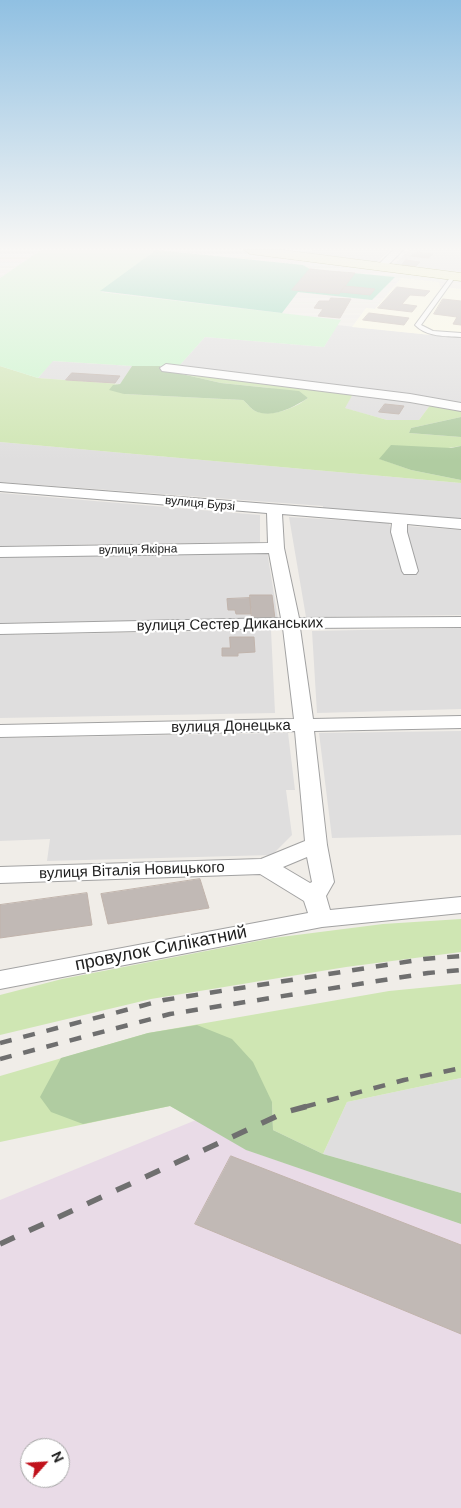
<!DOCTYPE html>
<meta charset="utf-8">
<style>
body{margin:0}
#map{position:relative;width:461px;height:1508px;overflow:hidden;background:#f0ede8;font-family:"DM Sans",sans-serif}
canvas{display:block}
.north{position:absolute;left:20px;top:1438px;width:50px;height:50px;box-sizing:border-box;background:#fff;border:1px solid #a6a6a6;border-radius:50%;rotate:64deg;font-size:14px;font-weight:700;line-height:20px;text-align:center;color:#212121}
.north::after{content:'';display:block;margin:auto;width:18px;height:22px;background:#c1111b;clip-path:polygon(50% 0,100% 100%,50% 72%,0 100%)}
</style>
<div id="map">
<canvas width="461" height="1508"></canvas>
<div class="north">N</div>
</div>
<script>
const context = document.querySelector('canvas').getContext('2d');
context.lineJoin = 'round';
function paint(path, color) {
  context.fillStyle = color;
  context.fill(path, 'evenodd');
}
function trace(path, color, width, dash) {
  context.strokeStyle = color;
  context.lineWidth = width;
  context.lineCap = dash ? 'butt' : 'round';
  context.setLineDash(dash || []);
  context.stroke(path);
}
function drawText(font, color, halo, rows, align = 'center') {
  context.font = font + ' "DM Sans",sans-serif';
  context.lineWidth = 4.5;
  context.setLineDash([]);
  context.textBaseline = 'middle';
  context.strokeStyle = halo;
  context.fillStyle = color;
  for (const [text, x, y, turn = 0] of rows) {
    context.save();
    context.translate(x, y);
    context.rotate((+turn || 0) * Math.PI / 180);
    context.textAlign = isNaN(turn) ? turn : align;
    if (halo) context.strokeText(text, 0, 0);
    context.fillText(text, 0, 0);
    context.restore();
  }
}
paint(new Path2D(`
 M312,250H390L377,262L307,254Z
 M410,250H461V272L394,264Z
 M337,325L461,338V403L179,366L205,337L324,347Z
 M52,361L132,366L120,384L38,378Z
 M353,394L431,404L419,420H387L344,408Z
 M0,442L461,483V519L323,510V506L0,482Z
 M0,493L260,515V542L0,546Z
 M289,517L389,523L405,573H418L407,542L408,526L461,530V615L306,617Z
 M267,551L278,619L0,623V556Z
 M461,628V709L317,713L312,631Z
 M271,630L275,713L0,718V635Z
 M461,731V835L332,838L319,733Z
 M288,733L295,790H286L292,835L272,855L47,861L50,839L0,841V738Z
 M461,1078V1193L323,1154L347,1102Z`), '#dfdede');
paint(new Path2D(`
 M196,1120L247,1150L461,1224V1508H0V1200ZM30,1448H60V1478H30Z`), '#e9dbe7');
paint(new Path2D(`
 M401,278L439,282L440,287L461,289V338L352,327L366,308L375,309Z`), '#fdfbe5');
paint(new Path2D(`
 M0,366L38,378L120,384L113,385L124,394L243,400C247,403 251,409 255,411C272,418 295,408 308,398L270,388L221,383L164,370L353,394L345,408L387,420H419L431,404L461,410V417L411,428L409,433L461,437V446L380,459L411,470L461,480V483L0,442Z
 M461,919V952L346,967L151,999L0,1035V995L62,979L273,938L383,924Z
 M461,984V1078L347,1102L323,1154L273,1130L272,1102L196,1120L170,1106L0,1142V1076L148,1033L389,991Z`), '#cfe6b3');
paint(new Path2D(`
 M132,366H160L164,370L221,383L299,391L308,398C294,407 272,419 255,411C251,409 247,403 243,400L124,394L109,390L113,385L120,384Z
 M461,417V437L409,433L411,428Z
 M391,445L451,448L461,446V480L411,470L379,459Z
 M197,1025L232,1039L253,1062L272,1102L273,1130L323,1154L461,1193V1224L246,1150L170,1106L83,1124L51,1112L40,1097L61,1058L148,1033Z`), '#b0cca1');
paint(new Path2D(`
 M41,250H156L101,292L341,320L324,347L205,337L179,366H132L53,361L38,378L0,366V278Z`), '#caf6cb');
paint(new Path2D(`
 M156,250L303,265L310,269L395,277L372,300L298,292L282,313L100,291Z`), '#8ed8b7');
const building = new Path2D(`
 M417,252L433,254L428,258L411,256Z
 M406,260L420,262L416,266L402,265Z
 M310,269L329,271L355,273L339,294L292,290Z
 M345,286L375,289L370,295L340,292Z
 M397,287L430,291L425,296L410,295L402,304L417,306L412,312L378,308Z
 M331,298L351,299L340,318L318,316L323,309L314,308L319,301H329Z
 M443,299L461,301V325L453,324L457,317L434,314Z
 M369,313L409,318L404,325L363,320Z
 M72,373L120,376L115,383L66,380Z
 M385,404L404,406L399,414L379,412Z
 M250,595H272L275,619H252Z
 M250,598L251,614H236L235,610H228L227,599Z
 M230,637H254L255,652L238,653V656H222V648H230Z
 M200,879L209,908L108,924L101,894Z
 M87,893L92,925L0,938V905Z
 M231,1156L461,1245V1334L195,1224Z`);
paint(building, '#c1b9b5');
trace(building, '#c1b4ac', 1);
const lane = new Path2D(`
 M452,275L456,276L421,325L433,331L461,333V337C445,336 427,337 415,325Z`);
const street = new Path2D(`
 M393,250H403L384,269H378V265Z
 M166,364L410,394L461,403V411L410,402L162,371L160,368Z
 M0,483L461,519V529L407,524V532L418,571L416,574H404L402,571L391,532L392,523L282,514L284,548L299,618L461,617V627L300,628L313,719L461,716V728L314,731L327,845L334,882L326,896L330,910L461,897V913L322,927L0,989V971L308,913L304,901L260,874L0,883V867L261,859L305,841L295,731L0,737V725L294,719L283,628L0,634V624L281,618L269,553L0,557V547L268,543L267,513L0,491ZM307,857L312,882L310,883L283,867Z`);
const secondary = new Path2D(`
 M244,250H283L461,273V281L250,254Z`);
trace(lane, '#a2a2a2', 2);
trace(street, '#a2a2a2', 2);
trace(secondary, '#6c710f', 1);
paint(lane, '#fff');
paint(street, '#fff');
paint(secondary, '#f5f5c2');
trace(new Path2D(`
 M0,1043L164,1000L424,959L461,956
 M0,1059L170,1014L428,973L461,970
 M304,1107L404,1080L461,1068`), '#6f6f6f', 4.5, [12, 12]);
trace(new Path2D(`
 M0,1244L286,1112L308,1106`), '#6f6f6f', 5.5, [16, 16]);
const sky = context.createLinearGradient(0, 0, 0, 461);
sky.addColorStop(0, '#90c0e2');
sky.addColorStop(0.54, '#f8f7f5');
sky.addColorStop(1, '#f8f7f500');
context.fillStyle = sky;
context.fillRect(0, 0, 461, 461);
drawText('12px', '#212121', '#fff', [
 ["вулиця Бурзі",200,504,5],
 ["вулиця Якірна",138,550,-1]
]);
drawText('15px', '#212121', '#fff', [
 ["вулиця Сестер Диканських",230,625,-1],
 ["вулиця Донецька",231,727,-1],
 ["вулиця Віталія Новицького",132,871,-2]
]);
drawText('18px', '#212121', '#fff', [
 ["провулок Силікатний",161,949,-11]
]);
</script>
